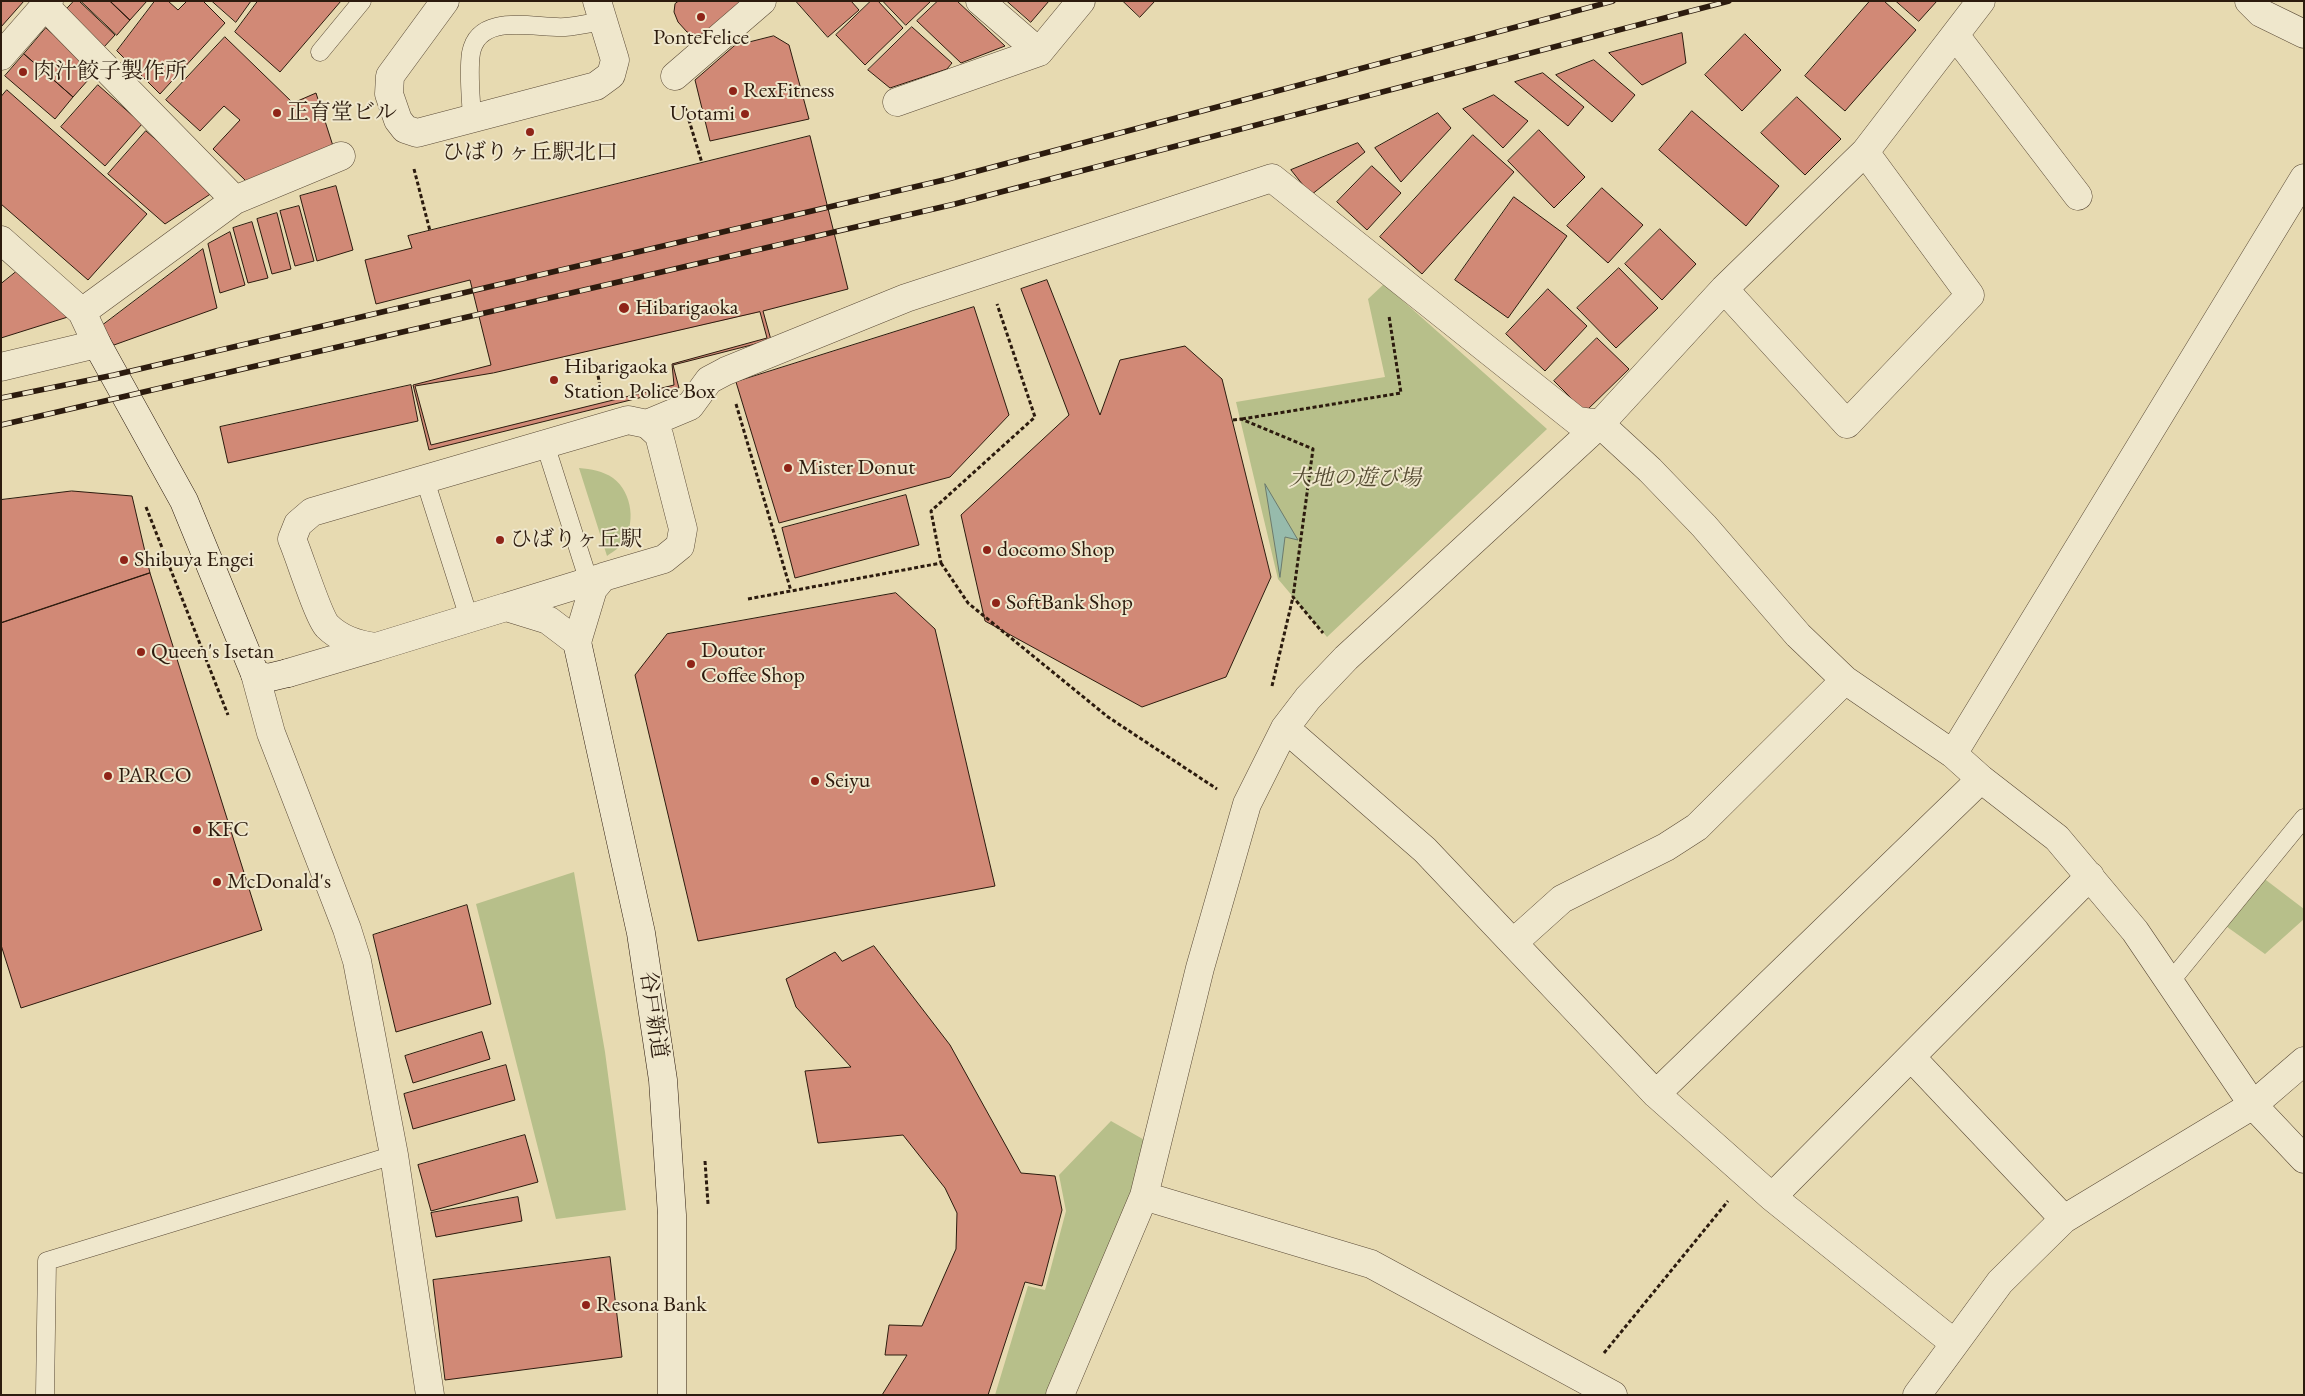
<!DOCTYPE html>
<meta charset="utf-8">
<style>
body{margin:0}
#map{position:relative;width:2305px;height:1396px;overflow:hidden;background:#e7dab1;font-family:"EB Garamond",serif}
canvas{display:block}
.frame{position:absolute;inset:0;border:2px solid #2c1b0e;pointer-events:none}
</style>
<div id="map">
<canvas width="2305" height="1396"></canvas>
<div class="frame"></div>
</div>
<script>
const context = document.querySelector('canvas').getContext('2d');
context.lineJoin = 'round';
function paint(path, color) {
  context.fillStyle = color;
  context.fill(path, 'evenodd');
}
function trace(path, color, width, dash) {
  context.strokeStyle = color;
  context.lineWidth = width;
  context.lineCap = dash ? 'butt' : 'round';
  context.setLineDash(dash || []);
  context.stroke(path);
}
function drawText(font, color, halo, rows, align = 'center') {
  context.font = font + ' "EB Garamond","Noto Serif JP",serif';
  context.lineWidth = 4;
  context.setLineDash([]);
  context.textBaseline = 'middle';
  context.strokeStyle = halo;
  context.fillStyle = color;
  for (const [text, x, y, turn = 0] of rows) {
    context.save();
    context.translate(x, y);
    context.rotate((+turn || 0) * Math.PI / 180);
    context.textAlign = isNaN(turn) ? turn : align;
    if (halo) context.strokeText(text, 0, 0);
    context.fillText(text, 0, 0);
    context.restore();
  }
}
paint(new Path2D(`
 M1384,284L1547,429L1327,637L1278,579L1236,402L1385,377L1368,299Z
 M579,468C591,469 603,471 613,478C633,493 636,525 622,544C618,549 611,553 607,556Z
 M574,872L605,1052L626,1210L556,1219L476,904Z
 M2262,877L2304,909V919L2265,954L2223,924Z
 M1111,1121L1155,1146L1060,1395H995L1028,1286L1045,1290L1066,1211L1059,1175Z`), '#b7bf8a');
const water = new Path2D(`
 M1265,484L1298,540L1285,537L1280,577Z`);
paint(water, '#97bbac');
trace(water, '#6c7b6d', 1);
const building = new Path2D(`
 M1,1H24L1,27Z
 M74,1H79L115,35L104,47L65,11Z
 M81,1H110L130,20L117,35Z
 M110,1H147L130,20Z
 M155,1H168L178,10L187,1H203L225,23L160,94L117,51Z
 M212,1H251L236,22Z
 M258,1H341L280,72L235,32Z
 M679,1H744L708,33L697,35L687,32L678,22L674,12L675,4Z
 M796,1H851L859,10L828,37Z
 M871,1H878L903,28L865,65L836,35Z
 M883,1H931L906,25Z
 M938,1H957L1005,46L961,63L917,21Z
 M1007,1H1049L1031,22Z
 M1123,1H1155L1140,17Z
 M1870,1H1884L1916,30L1845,111L1805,76Z
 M1896,1H1937L1919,21Z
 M912,27L952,63L947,69L890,88L868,70Z
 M46,28L96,71L73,97L24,54Z
 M1682,33L1686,63L1642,85L1609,53Z
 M1745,34L1781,70L1742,111L1705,75Z
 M774,36L789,45L809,119L710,141L695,80L734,46Z
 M225,37L293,103L316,93L333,146L246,181L213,149L240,120L224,106L200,131L166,100Z
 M24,54L73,97L55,119L5,76Z
 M1594,60L1635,95L1612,122L1556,75Z
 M1543,73L1584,107L1568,126L1515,82Z
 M98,85L142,124L105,166L61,127Z
 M7,90L147,214L88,280L1,204V97Z
 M1494,95L1528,121L1503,148L1463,109Z
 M1797,97L1841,139L1805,175L1761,133Z
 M1692,111L1779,186L1746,226L1659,150Z
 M1438,113L1451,128L1401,182L1375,148Z
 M1539,130L1585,177L1554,208L1508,161Z
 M146,131L215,191L165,224L108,174Z
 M1473,135L1514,172L1422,274L1380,237Z
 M810,136L848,289L763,311L771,340L673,365L679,388L429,450L413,385L491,365L470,280L376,304L365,260L412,248L408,236Z
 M1358,143L1365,152L1311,195L1291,170Z
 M1372,166L1401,193L1367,230L1337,202Z
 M336,186L353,250L317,261L300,196Z
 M1602,188L1643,225L1608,263L1567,226Z
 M1514,197L1567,236L1508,318L1455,280Z
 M299,206L314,261L295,266L280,211Z
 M277,213L291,269L272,274L257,219Z
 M252,222L268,278L248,283L233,228Z
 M1660,229L1696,264L1662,300L1625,264Z
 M230,232L245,285L220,293L208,244Z
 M203,249L217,308L114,345L99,328Z
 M1619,268L1658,308L1616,348L1577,308Z
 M16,272L71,316L1,338V284Z
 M1047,280L1100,415L1120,360L1185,346L1222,379L1271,577L1226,677L1142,707L985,621L961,515L1069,415L1021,289Z
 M1548,289L1587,326L1545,371L1506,334Z
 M974,307L1009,415L950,477L779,523L736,382Z
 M760,312L767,338L672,364L674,385L431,445L415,386L493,373Z
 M1597,338L1629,369L1585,412L1554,381Z
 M411,385L418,421L228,463L220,427Z
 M72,491L132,496L150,573L1,623V500Z
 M906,495L919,545L795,578L782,528Z
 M150,573L262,930L21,1008L1,945V623Z
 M896,593L935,629L995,886L698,941L635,675L667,634Z
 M467,905L491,1004L396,1032L373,935Z
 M874,946L950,1045L1021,1173L1055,1176L1062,1210L1042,1286L1025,1282L988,1395H882L907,1355H885L889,1325L922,1326L956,1249L957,1213L945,1188L903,1135L818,1143L805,1071L851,1067L796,1007L786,979L835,952L842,961Z
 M482,1032L490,1059L413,1083L405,1056Z
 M506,1065L515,1100L413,1129L404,1094Z
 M525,1135L538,1182L431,1211L418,1165Z
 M518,1197L522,1221L436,1237L431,1213Z
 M610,1257L622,1357L445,1380L433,1280Z`);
paint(building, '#d18976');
trace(building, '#2c1b0e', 1);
const lane = new Path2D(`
 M320,52L362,1
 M472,118C471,98 468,73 471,53C479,11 536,29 565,27C578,26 591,23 603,21
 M545,444L589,582
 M425,480L469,618
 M2170,982L2304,818
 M45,1395L47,1261L394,1155`);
const street = new Path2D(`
 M445,1L390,76L389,94L398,120L405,129L417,133L596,86L611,75L615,60L597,1
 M980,1L1039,52
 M2249,1L2261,13L2304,34
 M45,6L235,200
 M1955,35L2078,196
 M1,56L49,1
 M675,76L762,1
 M897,102L1039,52L1081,1
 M1,240L82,312L97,344L1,367
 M1724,289L1847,424L1970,295L1865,152
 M82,312L235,200L341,156
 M628,420L647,424L659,435L683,529L680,546L664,559L603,577L593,589L577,642L548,620L506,607L376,647C358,645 340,639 327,626C318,616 299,555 292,539L298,524L312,512Z
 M647,424L690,406L709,380L726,371L906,298L1272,178L1577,421L1600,424L1650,470L1704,526L1798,635L1845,680L1953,754L1981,779L2057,838L2135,931L2253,1105L2304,1159
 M506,607L603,577
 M288,673L376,647
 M255,674L271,733L347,929L357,961L394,1155L430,1395
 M1285,728L1425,850L1656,1094L1772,1197L1954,1343
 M1953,754L2304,178
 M1513,943L1562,899L1666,847L1697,827L1845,680
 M1911,1057L2064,1219
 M1656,1094L1981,779
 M1144,1196L1371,1264L1613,1395
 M1772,1197L2090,876
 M1060,1395L1144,1196L1200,968L1247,804L1285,728L1308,698L1346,658L1600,424L1724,289L1865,152L1981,1
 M1917,1395L2000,1282L2064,1219L2253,1105L2304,1061`);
const secondary = new Path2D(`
 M97,344L184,501L255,674L267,678L288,673
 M577,642L641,933L663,1080L672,1215V1395`);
trace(lane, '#5b4b37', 19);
trace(street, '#5b4b37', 29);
trace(secondary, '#2c1b0e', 29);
trace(new Path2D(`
 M685,107L702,163
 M414,169L430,231
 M596,363L600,387
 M736,404L791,591
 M1242,419L1401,393L1389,316
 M1233,420L1241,419L1313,449L1293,597L1323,633
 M146,507L228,715
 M941,563L968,603L1108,717L1217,789
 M748,599L941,563L931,511L1035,417L997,304
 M1272,686L1293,597
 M705,1161L708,1204
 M1604,1353L1728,1201`), '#2c1b0e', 3, [4, 2.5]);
trace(lane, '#efe7cc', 18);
trace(street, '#efe7cc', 28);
trace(secondary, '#efe7cc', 28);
const rail = new Path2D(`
 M1,398L114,375L948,179L1613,1
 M1,425L955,204L1729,1`);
trace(rail, '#2c1b0e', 5.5);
trace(rail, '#efe7cc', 4, [11]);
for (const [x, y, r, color] of [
 [701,17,5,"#8f2418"],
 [23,72,5,"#8f2418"],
 [733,91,5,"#8f2418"],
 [277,113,5,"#8f2418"],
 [745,114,5,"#8f2418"],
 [530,132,5,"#8f2418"],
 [624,308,6,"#8f2418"],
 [554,380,5,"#8f2418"],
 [788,468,5,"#8f2418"],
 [500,540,5,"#8f2418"],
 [987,550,5,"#8f2418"],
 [124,560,5,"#8f2418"],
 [996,603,5,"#8f2418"],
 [141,652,5,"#8f2418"],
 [691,664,5,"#8f2418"],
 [108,776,5,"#8f2418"],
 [815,781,5,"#8f2418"],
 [197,830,5,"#8f2418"],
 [217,882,5,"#8f2418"],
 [586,1305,5,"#8f2418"]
]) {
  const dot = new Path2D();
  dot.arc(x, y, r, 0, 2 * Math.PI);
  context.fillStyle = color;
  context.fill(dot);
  trace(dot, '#efe7cc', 2);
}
drawText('22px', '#2c1b0e', '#efe7cc', [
 ["PonteFelice",701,38,"center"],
 ["肉汁餃子製作所",33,72],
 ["RexFitness",743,91],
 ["正育堂ビル",287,113],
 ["Uotami",735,114,"right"],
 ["ひばりヶ丘駅北口",530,153,"center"],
 ["Hibarigaoka",635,308],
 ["Hibarigaoka",564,367],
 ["Station Police Box",564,392],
 ["Mister Donut",798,468],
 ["ひばりヶ丘駅",510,540],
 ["docomo Shop",997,550],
 ["Shibuya Engei",134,560],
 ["SoftBank Shop",1006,603],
 ["Doutor",701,651],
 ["Coffee Shop",701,676],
 ["Queen's Isetan",151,652],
 ["PARCO",118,776],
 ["Seiyu",825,781],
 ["KFC",207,830],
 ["McDonald's",227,882],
 ["Resona Bank",596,1305]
], 'left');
drawText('italic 22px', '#564c33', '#efe7cc', [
 ["大地の遊び場",1355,479]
]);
drawText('22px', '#2c1b0e', '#efe7cc', [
 ["谷戸新道",653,1015,82]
]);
</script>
